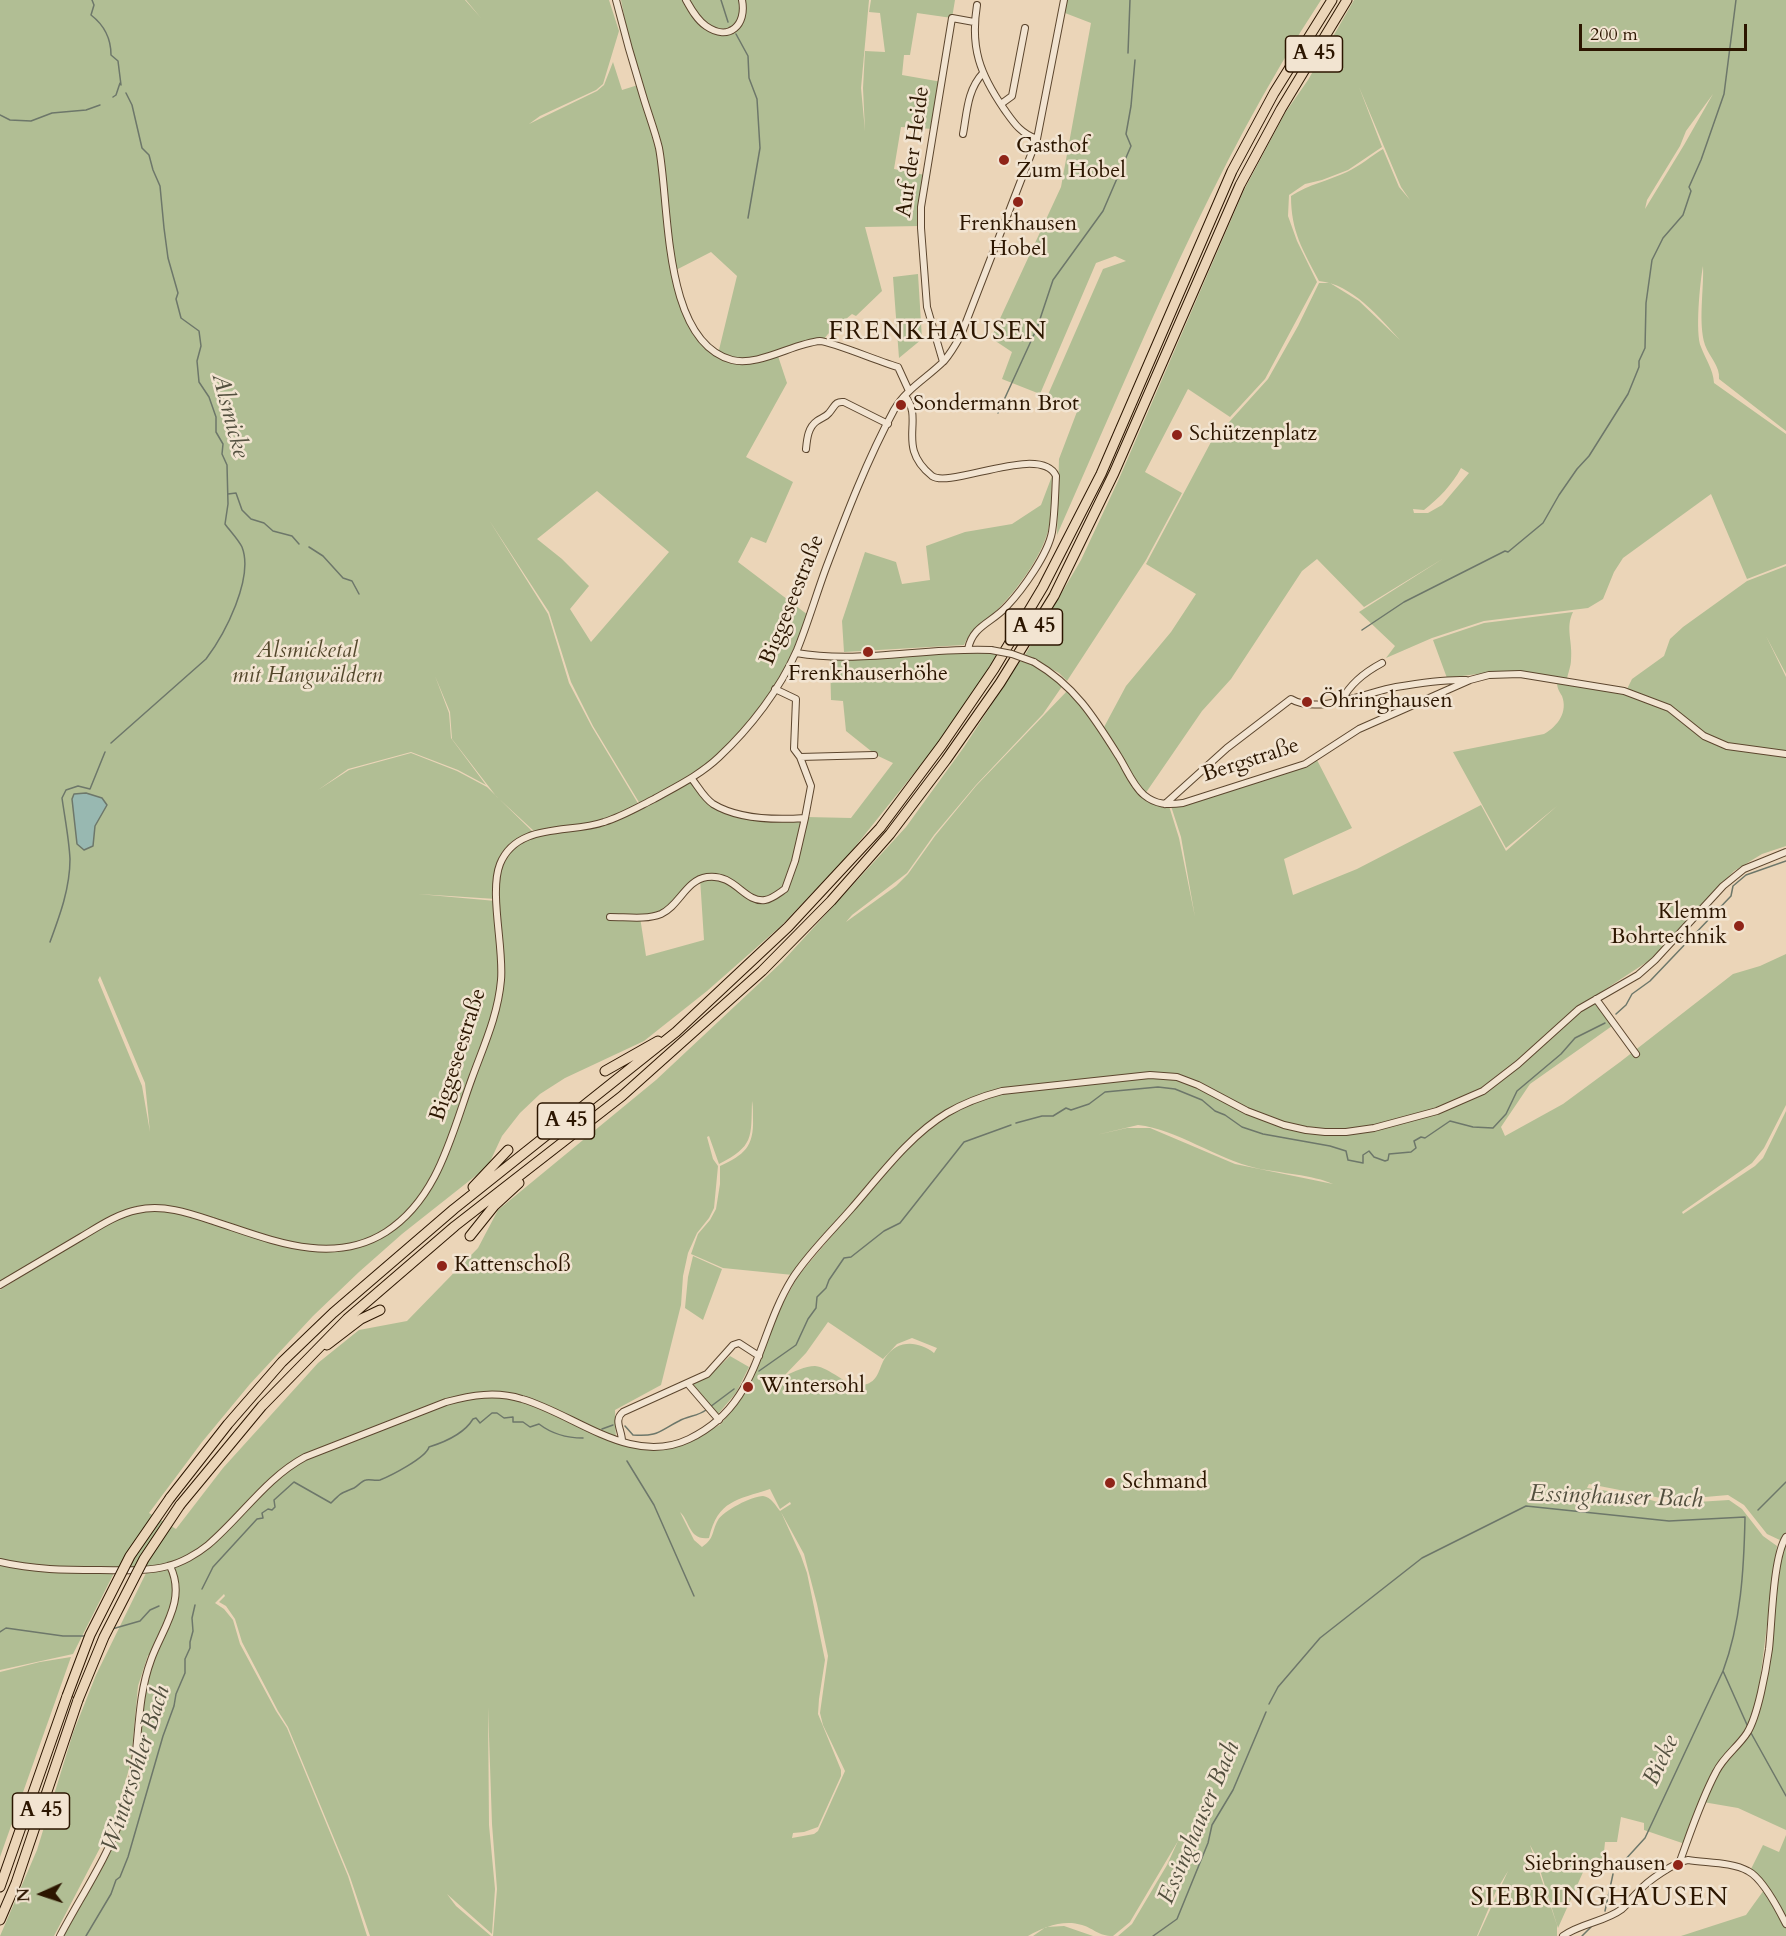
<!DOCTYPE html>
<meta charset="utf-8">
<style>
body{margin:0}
#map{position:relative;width:1786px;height:1936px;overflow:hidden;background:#ebd5b8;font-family:Cardo,serif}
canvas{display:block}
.north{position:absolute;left:12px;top:1864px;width:60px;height:60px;-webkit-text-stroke:4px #f2e4d1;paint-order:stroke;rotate:267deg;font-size:16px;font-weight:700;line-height:24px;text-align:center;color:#2c1600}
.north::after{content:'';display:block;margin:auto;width:21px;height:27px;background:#2c1600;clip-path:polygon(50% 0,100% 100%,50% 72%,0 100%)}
.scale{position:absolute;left:1579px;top:24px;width:168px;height:27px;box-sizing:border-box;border:3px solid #2c1600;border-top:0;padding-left:8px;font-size:18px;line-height:21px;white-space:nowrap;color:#2c1600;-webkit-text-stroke:4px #f2e4d1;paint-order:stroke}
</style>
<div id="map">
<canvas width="1786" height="1936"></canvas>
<div class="north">N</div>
<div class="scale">200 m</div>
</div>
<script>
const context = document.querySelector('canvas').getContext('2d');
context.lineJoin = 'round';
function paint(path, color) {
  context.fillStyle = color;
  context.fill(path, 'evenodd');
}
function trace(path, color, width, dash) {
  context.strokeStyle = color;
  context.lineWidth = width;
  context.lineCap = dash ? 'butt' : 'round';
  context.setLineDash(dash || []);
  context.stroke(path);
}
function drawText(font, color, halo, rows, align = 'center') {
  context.font = font + ' Cardo,serif';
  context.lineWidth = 5;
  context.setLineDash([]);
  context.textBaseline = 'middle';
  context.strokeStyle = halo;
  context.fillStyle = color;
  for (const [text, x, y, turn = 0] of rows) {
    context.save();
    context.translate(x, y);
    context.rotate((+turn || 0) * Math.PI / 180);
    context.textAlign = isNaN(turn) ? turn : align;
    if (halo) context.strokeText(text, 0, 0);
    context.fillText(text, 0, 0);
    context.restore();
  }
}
paint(new Path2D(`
 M0,0H465L481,18L466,0H609L619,31L603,84L596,90L540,116L529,124L597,91L604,85L613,62L622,90L638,85C648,118 659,149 663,183C668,229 672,359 737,362C751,363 764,357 777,353L787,383L746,457L793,482L766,543L751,537L738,562L808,615C803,628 799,642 793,655C772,699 732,753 690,779C674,788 657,796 640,804L593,726L571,682L549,612L489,520L548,614L569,683L592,727L639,805L603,822L535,832L496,796L452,739L450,712L435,676L449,713L451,738L486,785L458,770L411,752L348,769L318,790L349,770L411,753L457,771L487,787L534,833C498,851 498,862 496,899L418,894L496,901L500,959L497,1003L481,1053L449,1142L428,1188V1190C446,1168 459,1122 468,1094C483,1049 505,1007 503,958C501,925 486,869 516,845C539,826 576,833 604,824C634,813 660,793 690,782L694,783C699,791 704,799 712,804C738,821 776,821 805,818L789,879L785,889L777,896L786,890L790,878L806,817L851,818L893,763L876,755L846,731L843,701L831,700L830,658L968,651L999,654L939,742L850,853L782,925L707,991L644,1041L565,1078L540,1094L520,1113L502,1136L488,1166L402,1234L359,1272L313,1316L250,1384L202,1442L149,1513L176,1529L223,1468L318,1363L359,1330L407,1321L478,1248L498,1210L656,1080L782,962L906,827L964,747L1020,661L1037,666L1063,685L1043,714L976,785L934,835L907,873L852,915L846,922L896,886L908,874L935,836L976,786L1068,690L1101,731L1141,795L1158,805L1169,806L1179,838L1195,917L1181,837L1171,806L1306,766L1317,760L1352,828L1284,859L1293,895L1357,869L1481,805L1506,851L1557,806L1506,848L1453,752L1544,734C1558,726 1568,712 1562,696C1559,691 1557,688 1557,682C1601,689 1647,694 1685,721L1686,719L1672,707L1627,689L1632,679L1664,656L1670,639L1683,627L1747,581L1786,566V674L1766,636L1786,677V846L1762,854L1734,871L1653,958L1592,998L1612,1026L1530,1084L1501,1127L1505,1136L1563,1104L1620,1062L1733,974L1760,966L1786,954V1105L1764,1148L1752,1163L1682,1212L1683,1214L1755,1166L1763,1158L1786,1111V1536L1782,1541L1767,1534L1744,1505L1728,1495L1671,1500L1589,1484L1587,1488L1629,1494L1665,1504L1729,1500L1742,1509L1763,1536L1777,1546L1759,1688L1751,1723L1744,1736L1729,1750L1715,1771L1685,1844L1644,1830V1823L1621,1817L1617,1842H1605L1603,1862L1588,1861L1558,1928L1535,1854L1530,1845L1557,1925V1936H1478L1508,1871L1496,1891L1477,1936H1118L1132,1924L1167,1865L1178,1841L1130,1922L1113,1936C1098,1936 1095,1929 1082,1925C1064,1919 1043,1927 1028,1936H493L497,1889L492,1824L488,1707L489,1825L495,1889L492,1934L447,1894L456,1906L491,1936H370L350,1877L288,1727L278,1711L242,1642L235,1619L226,1606L219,1602L225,1596L224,1594L215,1603L224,1609L233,1620L240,1644L276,1711L287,1728L348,1876L367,1936H63L123,1821L134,1789L142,1710L146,1687L154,1658L148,1655L138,1686L131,1762L114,1821L54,1936H0L37,1850L73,1733L96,1675L146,1573H114L73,1654L0,1670V1290L104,1225L135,1211L158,1210L159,1208L135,1209L103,1223L0,1284ZM597,491L669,552L591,642L570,609L589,586L562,559L537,539ZM700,878L704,940L646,956L640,917C673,917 677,893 700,878ZM100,976L145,1083L150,1132L142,1086L98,980ZM752,1101C753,1105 753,1113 753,1119C754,1147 744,1155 720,1166V1184L716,1209L710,1220L698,1234L691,1254L723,1268L793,1275L810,1251L871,1186L877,1182L798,1276L782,1305L742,1397L721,1424L687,1443L655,1449L616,1443L615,1410L661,1385L681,1305L683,1276L688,1253L697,1233L709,1218L714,1208L718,1166L713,1159L707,1137L709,1136L719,1164C754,1146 751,1138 752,1101ZM1138,1125C1177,1129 1216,1159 1256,1168C1278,1173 1314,1175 1333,1184L1235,1164L1150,1128H1127L1096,1135ZM828,1322L883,1359L897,1344L912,1338L937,1348L934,1353C918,1341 898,1339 885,1358C879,1367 879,1380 867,1384C849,1391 833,1368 815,1366C805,1366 794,1372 784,1376L806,1353ZM770,1489L780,1509L790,1502L791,1504L780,1511C776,1506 771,1497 763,1496C752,1496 723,1511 718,1520C711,1533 715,1538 702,1547L694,1540L680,1512C690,1521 689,1541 709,1538C718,1500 737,1500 770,1489ZM781,1512L804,1554L817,1604L828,1656L820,1713L823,1725L845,1771L818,1831L814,1834L792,1838L793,1833L804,1832L818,1827L841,1776V1770L818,1714L819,1699L825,1660L807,1573L801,1556Z
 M621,0H685L707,30L735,31C747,22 746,14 744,0H869L861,88L865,131L863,88L865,51L885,52L880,13L869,12L871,0H955L952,18L917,13L910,55H904L902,75L942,82L933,129L901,127L894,169L925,175L920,226L865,227L882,291L856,316L852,314L828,334L823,340L752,359L736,360L718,354L737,276L711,252L674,271L665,183L627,31Z
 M687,0H739L741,13L737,24C712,38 700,21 687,0Z
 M1067,0H1321C1212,166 1138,353 1057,535L1059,459L1078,409L1047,397L1103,269L1126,261L1115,256L1096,263L1040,394L1002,379L1012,352L991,338L1061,187L1091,23L1065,13Z
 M1354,0H1786V431L1719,379C1720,366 1710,358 1705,345C1698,323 1704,290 1703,266C1700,282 1695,333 1701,347C1706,360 1713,369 1714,383L1786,434V564L1747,579L1711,494L1623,558L1614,572L1603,599L1588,608L1484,621L1432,638L1386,658L1395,646L1359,612L1444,558L1364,607L1317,559L1302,571L1231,679L1202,711L1145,794L1103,729L1126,686L1171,632L1196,594L1146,564L1211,442L1268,379L1298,326L1319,283H1330L1359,301L1400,340C1379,317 1352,284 1319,281C1303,250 1291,232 1291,196C1309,184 1328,181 1347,172C1360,166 1371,156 1383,149L1399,187L1410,200L1401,187L1359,87L1382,147L1348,170L1322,180L1305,184L1289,195L1288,216L1297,241L1317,282L1265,379L1230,417L1188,389L1145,472L1182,493L1146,560L1067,681L1059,673L1025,655L1081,560L1118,481L1244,190L1285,113L1308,80ZM1713,94L1684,145L1645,209L1647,200L1680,146L1686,131ZM1461,468L1469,473L1442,505L1428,513H1414L1413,509L1424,510C1439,498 1452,485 1461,468Z
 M918,274L922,339L899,358L893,277Z
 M1052,476C1051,493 1052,514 1048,531C1041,557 1017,590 998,609C986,621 970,629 964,645L844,652L842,621L865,552L896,562L902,584L930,580L926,546L965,532L1012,524L1041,505Z
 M1573,612C1565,628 1573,642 1571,660C1571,666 1568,673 1567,679L1518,672L1500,671L1447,678L1433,640L1484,623Z
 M693,1256L722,1269L703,1320L685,1308L688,1277Z
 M730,1356L749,1367L736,1393L718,1414L693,1384L709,1376Z
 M1786,1538V1830L1738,1808L1703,1802L1717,1773L1754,1726L1763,1692L1783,1542Z
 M71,1657L0,1857V1672L40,1662Z
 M1786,1835V1921L1775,1899L1751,1869L1763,1845L1779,1852Z
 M1764,1890L1786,1926V1936H1681L1746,1915Z
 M1064,1926L1093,1936H1033L1046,1927Z`), '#b1be94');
const water = new Path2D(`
 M86,793L102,798L107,805L95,826L93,846L84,850L77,844L72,799L74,794Z`);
paint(water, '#98b8b1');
trace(water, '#6d776a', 1.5);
trace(new Path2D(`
 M92,0L94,5L91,15C104,25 111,39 111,55L118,61L121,85
 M721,0L728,22
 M736,34L748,56L749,78L757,99L760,148L748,218
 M1128,53L1130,0
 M113,97L116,95L120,83
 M0,115L10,120L31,121L52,113L86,110L100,105
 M998,413L1037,328L1053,280L1103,211L1131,146L1126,134L1131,106L1135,60
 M228,494L236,493L242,510L251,519L264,523L273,531L292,536L299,544
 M309,547L323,556L343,578L352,581L359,594
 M1362,630L1404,602L1505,551L1508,552L1543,523L1559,495L1577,469L1589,456L1628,394L1639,367V361L1645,348L1646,303L1652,260L1663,238L1683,215L1691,191L1689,187L1701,160L1724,94L1736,0
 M111,743L206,659C225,634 254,578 242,547C238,539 230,531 225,524L228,504L227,465L222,454L223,444L216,432V417L209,397L199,382L197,361L201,346L199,331L181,318L176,299L178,293L168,258L164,228L160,186L153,170L149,155L142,148L132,105L126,93
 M50,942C60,915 70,888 70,859C69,839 65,819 62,798L66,790L78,786L90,789L105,752
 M1616,1014L1626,1005L1632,994L1650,981L1731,896L1733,886L1746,875L1786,861
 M1016,1123L1042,1116H1053L1066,1108L1071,1110L1089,1104L1105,1092L1158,1087L1175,1089L1202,1100L1215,1111L1225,1115L1242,1127L1263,1134L1330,1146L1346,1151L1348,1160L1363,1163V1155L1369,1151L1374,1157L1385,1161L1388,1160L1389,1154L1411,1152L1416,1148L1414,1141L1421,1137L1425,1138L1450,1121L1473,1127L1493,1128L1506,1114L1517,1091L1561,1054L1575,1038L1605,1023
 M759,1371L796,1345L808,1319L816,1308L817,1297L826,1288L829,1280L844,1258L851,1257L884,1231L900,1223L964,1142L1011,1125
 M710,1407L734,1389
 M625,1426L633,1435C658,1437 659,1431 679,1421C688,1416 698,1416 706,1410
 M602,1429L613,1425
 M627,1461L654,1505L694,1596
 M1758,1510L1786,1482
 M202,1589L213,1567L257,1519L263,1518L262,1513L268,1509L272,1510L275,1507L274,1500L294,1482L331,1503C342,1492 340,1494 354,1488C358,1486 361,1481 366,1480C370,1479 375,1481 380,1480C390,1476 426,1458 429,1447C445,1442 464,1434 473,1419L476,1418L480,1423L492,1413H497L504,1418L513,1417V1422H523L530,1427L539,1424C552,1434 568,1438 583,1438
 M112,1629L140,1621L150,1610L159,1606
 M0,1632L6,1628L63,1636H85
 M1269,1704L1278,1687L1320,1638L1422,1558L1526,1506L1669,1521L1745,1517C1744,1568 1741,1623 1723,1671L1748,1727
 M1751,1733L1786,1796
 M1624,1861L1645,1838L1723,1671
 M1605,1911L1613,1874
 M86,1936L111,1894L116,1880L120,1877L128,1857L163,1736L174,1706L176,1694L185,1673V1659L190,1648V1642L193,1631L192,1618L195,1605
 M1153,1936L1177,1919L1208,1843L1212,1825L1233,1790L1266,1712
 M1582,1936L1591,1927`), '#6d776a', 1.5);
const minor = new Path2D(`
 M616,0C624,32 633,64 643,96C648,113 655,131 659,148C670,206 662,341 732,360C758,367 794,343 820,341C830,341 883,363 898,367L909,391
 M686,0C691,9 697,20 706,26C729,42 747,25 742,0
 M977,5C970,48 980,74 1004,109C1014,123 1020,133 1037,139
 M1001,104L1012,96L1025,28
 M963,134C967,113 967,90 983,73
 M943,362L927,307L921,228V207L952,18L974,22
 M905,396C925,420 895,446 932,476C950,489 1041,443 1056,476C1055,494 1055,514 1052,532C1048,554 1023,589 1007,606C992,623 973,625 968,649
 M806,449C807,439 808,427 817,421C821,418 826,417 829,413C835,406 835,401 844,402L888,424
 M796,653C861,664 925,647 991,650
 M1034,662C1075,686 1094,717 1119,757C1126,768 1133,786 1144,795C1156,805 1168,805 1183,803L1305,764L1359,729L1470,680L1489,675L1520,674L1624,691L1669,708L1704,736L1727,746L1786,754
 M1342,700C1350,684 1367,671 1382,663
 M800,757L874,755
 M692,779C699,788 704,798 713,804C739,820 777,820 805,818L811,786L800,757L794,749L796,699L775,689
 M1165,804L1227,748L1291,699C1317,715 1368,692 1396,687C1419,683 1443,679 1466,680
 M610,917C627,917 646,920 661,914C679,906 686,880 707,877C735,873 744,903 765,900C772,899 779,893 785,889L795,861L805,818
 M1596,999L1636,1054
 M0,1285C27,1269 54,1253 81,1237C98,1227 117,1214 137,1210C163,1204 189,1213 213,1221C269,1239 331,1267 386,1232C439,1198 452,1132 472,1078C484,1045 498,1015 501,980C504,948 489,892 500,864C517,822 570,834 604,822C621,817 638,807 654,799C677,786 700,775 719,757C751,727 780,689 797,650C808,623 816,595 826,568C846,515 867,460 894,410C906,389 927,378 944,361C951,353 956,344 961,335L1037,139L1064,0
 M688,1384L719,1420
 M622,1441C622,1430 613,1420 623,1412L707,1374L733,1345L739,1343L759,1356
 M0,1562C33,1570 66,1570 100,1570C122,1570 146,1572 168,1566C181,1563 197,1554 208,1545C242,1516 266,1478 305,1457L446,1402C472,1395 496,1391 522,1399C575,1414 631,1467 689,1439C760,1405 756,1337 792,1279C808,1254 831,1232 851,1209C880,1176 909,1136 947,1113C964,1103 983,1096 1002,1091L1150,1075L1177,1077L1198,1085L1247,1111L1284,1125L1306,1130L1325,1132H1346L1374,1128L1437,1111L1483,1091L1518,1064L1579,1009L1638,975L1655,960L1723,886L1744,869L1786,852
 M1680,1861C1691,1831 1701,1800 1716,1772C1724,1756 1738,1747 1747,1733C1758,1716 1766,1670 1769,1649C1772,1622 1773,1557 1786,1537
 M60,1936C80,1898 107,1858 121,1818C127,1802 132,1785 134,1769C139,1733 138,1695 151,1660C162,1629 187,1600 170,1566
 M1563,1936C1581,1923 1605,1922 1622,1909C1628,1904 1632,1897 1638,1892C1647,1881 1675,1862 1688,1860C1707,1863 1732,1862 1748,1871C1762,1878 1779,1910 1786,1924`);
const highway = new Path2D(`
 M605,1071L658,1041
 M473,1187L508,1150
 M470,1236L494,1206L519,1183
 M327,1345L361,1319L380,1310
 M170,1498L228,1424L282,1362L333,1313L454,1209L676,1032L788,927L880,828L942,745L994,669L1043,587L1101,474L1232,171L1274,93L1332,0
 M180,1505L262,1406L347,1319L455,1226L622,1096L688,1037L762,971L831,901L890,834L946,760L1000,683L1054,596L1114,473L1240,185L1281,109L1347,0
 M0,1887L67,1696
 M0,1920L16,1883L78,1700`);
trace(minor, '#5c462e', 8);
trace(highway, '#2c1600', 11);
trace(minor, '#f2e4d1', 6);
trace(highway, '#ebd5b8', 9);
const minorBridge = new Path2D(`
 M991,650L1012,654L1034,662`);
const highwayBridge = new Path2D(`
 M67,1696L90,1635L130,1556L170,1498
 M78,1700L104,1637L144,1559L180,1505`);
trace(minorBridge, '#5c462e', 8, []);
trace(highwayBridge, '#2c1600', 11, []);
trace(minorBridge, '#f2e4d1', 6);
trace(highwayBridge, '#ebd5b8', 9);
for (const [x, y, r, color] of [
 [1004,160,6,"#8f2418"],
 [1018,202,6,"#8f2418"],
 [901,405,6,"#8f2418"],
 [1177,435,6,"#8f2418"],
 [868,652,6,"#8f2418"],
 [1307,702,6,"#8f2418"],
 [1739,926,6,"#8f2418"],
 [442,1266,6,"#8f2418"],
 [748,1387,6,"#8f2418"],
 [1110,1483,6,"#8f2418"],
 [1678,1865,6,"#8f2418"]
]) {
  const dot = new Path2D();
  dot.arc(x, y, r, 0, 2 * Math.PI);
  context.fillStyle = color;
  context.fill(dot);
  trace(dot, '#f2e4d1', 2);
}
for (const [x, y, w] of [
 [1314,54,57],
 [1034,627,57],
 [566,1121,57],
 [41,1811,57]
]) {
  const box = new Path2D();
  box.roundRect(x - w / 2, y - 18, w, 36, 4.5);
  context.fillStyle = '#f2e4d1';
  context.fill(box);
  trace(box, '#2c1600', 1.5);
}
drawText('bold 21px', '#2c1600', null, [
 ["A 45",1314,54],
 ["A 45",1034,627],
 ["A 45",566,1121],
 ["A 45",41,1811]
]);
drawText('22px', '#2c1600', '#f2e4d1', [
 ["Gasthof",1016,147],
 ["Zum Hobel",1016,172],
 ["Frenkhausen",1018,225,"center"],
 ["Hobel",1018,250,"center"],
 ["Sondermann Brot",913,405],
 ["Schützenplatz",1189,435],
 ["Frenkhauserhöhe",868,675,"center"],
 ["Öhringhausen",1319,702],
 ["Klemm",1727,913,"right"],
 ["Bohrtechnik",1727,938,"right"],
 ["Kattenschoß",454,1266],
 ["Wintersohl",760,1387],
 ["Schmand",1122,1483],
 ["Siebringhausen",1666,1865,"right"]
], 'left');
drawText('22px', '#2c1600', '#f2e4d1', [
 ["Auf der Heide",914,152,-82],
 ["Biggeseestraße",793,600,-68],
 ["Bergstraße",1251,761,-18],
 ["Biggeseestraße",459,1055,-72]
]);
drawText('italic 22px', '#54482c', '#f2e4d1', [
 ["Alsmicketal",307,652],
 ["mit Hangwäldern",307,677]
]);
drawText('italic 24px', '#524f3e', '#f2e4d1', [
 ["Alsmicke",229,416,75],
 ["Essinghauser Bach",1616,1498,2],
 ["Bieke",1662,1761,-65],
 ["Wintersohler Bach",137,1769,-72],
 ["Essinghauser Bach",1200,1823,-67]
]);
context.letterSpacing = '1.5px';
drawText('26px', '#2c1600', '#f2e4d1', [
 ["FRENKHAUSEN",938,333],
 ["SIEBRINGHAUSEN",1600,1899]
]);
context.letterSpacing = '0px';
</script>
